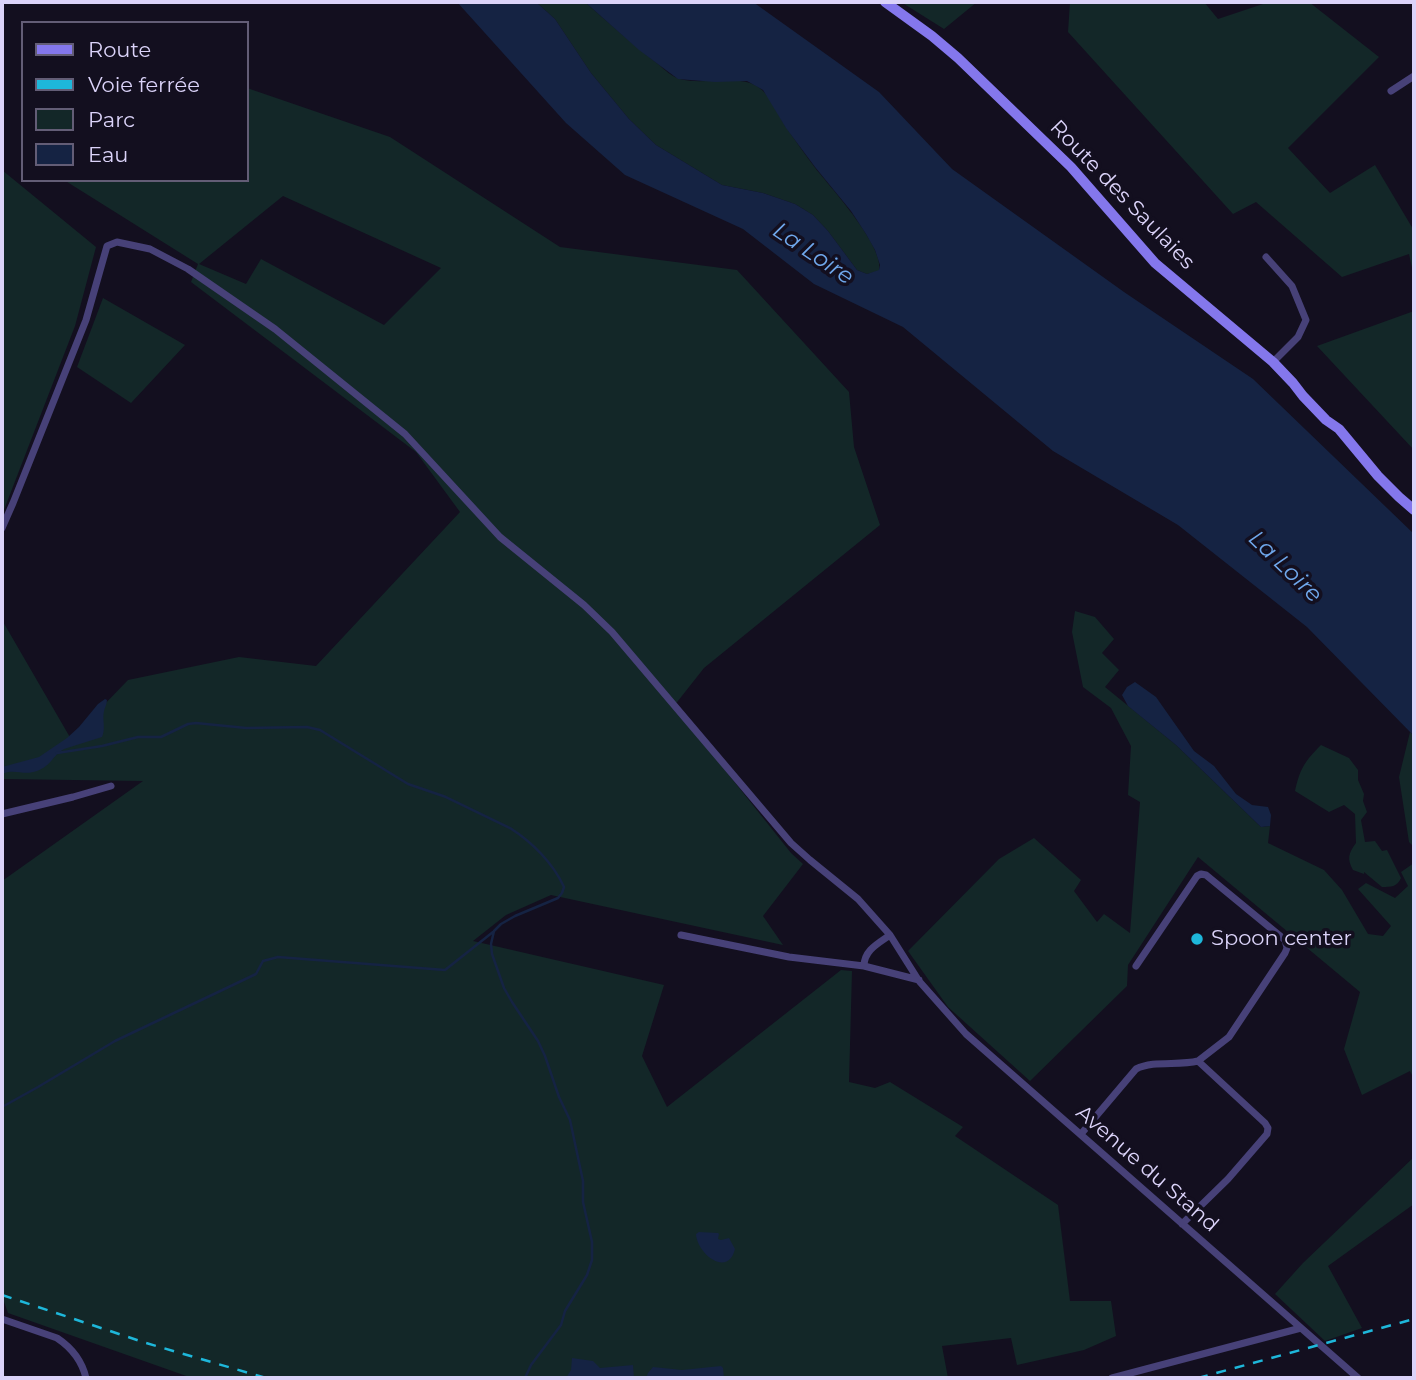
<!DOCTYPE html>
<meta charset="utf-8">
<style>
body{margin:0}
#map{position:relative;width:1416px;height:1380px;overflow:hidden;background:#130f1f;font-family:Montserrat,sans-serif}
canvas{display:block}
.frame{position:absolute;inset:0;border:4px solid #dbd3f9;pointer-events:none}
.legend{position:absolute;left:21px;top:21px;width:228px;height:161px;box-sizing:border-box;background:#130f1f;border:2px solid #635d76;margin:0;padding:9px 12px;list-style:none;font-size:21px;color:#dbd3f9}
.legend li{display:flex;align-items:center;gap:14px;height:35px}
.legend b{width:35px;border:2px solid #635d76}
</style>
<div id="map">
<canvas width="1416" height="1380"></canvas>
<div class="frame"></div>
<ul class="legend">
<li><b style="height:9px;background:#8477ec"></b>Route</li>
<li><b style="height:9px;background:#1eb7da"></b>Voie ferrée</li>
<li><b style="height:19px;background:#132728"></b>Parc</li>
<li><b style="height:19px;background:#152343"></b>Eau</li>
</ul>
</div>
<script>
const context = document.querySelector('canvas').getContext('2d');
context.lineJoin = 'round';
function paint(path, color) {
  context.fillStyle = color;
  context.fill(path, 'evenodd');
}
function trace(path, color, width, dash) {
  context.strokeStyle = color;
  context.lineWidth = width;
  context.lineCap = dash ? 'butt' : 'round';
  context.setLineDash(dash || []);
  context.stroke(path);
}
function drawText(font, color, halo, rows, align = 'center') {
  context.font = font + ' Montserrat,sans-serif';
  context.lineWidth = 7;
  context.setLineDash([]);
  context.textBaseline = 'middle';
  context.strokeStyle = halo;
  context.fillStyle = color;
  for (const [text, x, y, turn = 0] of rows) {
    context.save();
    context.translate(x, y);
    context.rotate((+turn || 0) * Math.PI / 180);
    context.textAlign = isNaN(turn) ? turn : align;
    if (halo) context.strokeText(text, 0, 0);
    context.fillText(text, 0, 0);
    context.restore();
  }
}
paint(new Path2D(`
 M536,2H585C609,23 633,45 658,64C664,69 672,77 680,79C705,86 742,72 762,90C771,98 780,119 788,130C797,143 806,156 816,169C831,188 885,247 879,271L867,274L857,270L828,231L813,215L795,204L763,193L722,185L656,145L629,119L591,73L555,19Z
 M901,2H977L944,29Z
 M1070,2H1204L1218,19L1269,2H1309L1379,57L1288,148L1330,193L1375,165L1413,229H1414V277L1409,254L1342,277L1256,202L1233,214L1068,32Z
 M247,88L390,137L560,247L737,270L849,392L854,447L880,525L704,668L674,706L791,853L803,864L763,916L783,945L551,895L506,915L473,941L664,985L642,1056L667,1107L841,970L852,971L849,1082L875,1088L890,1082L963,1127L955,1136L1058,1205L1070,1301H1111L1116,1336L1084,1350L1017,1365L1011,1338L942,1346L948,1378H192L8,1313L2,1296V881L143,781L2,779V620L71,739L128,680L239,657L316,666L460,512L416,452L191,282L198,264L64,180H247ZM283,196L441,268L384,325L261,259L246,284L199,264Z
 M2,170L96,247L75,326L2,515Z
 M103,298L185,345L131,403L77,367Z
 M1414,311V450L1317,346Z
 M1075,611L1095,617L1114,639L1102,653L1119,670L1105,687L1176,745L1261,827L1270,826L1268,843L1324,870L1342,890L1368,934L1383,936L1391,926L1358,889L1366,883L1395,898L1408,886L1401,872L1414,863V1079L1410,1071L1362,1095L1344,1049L1360,992L1198,857L1128,965L1127,986L1030,1081L948,1007L908,951L999,859L1034,838L1081,880L1074,891L1097,922L1104,914L1130,933L1140,802L1128,795L1131,746L1111,708L1083,687L1072,632Z
 M1410,732L1414,736V847L1409,842L1399,777Z
 M1321,745L1349,758L1358,770V780L1364,794L1363,801L1367,812L1361,820L1365,842L1375,841L1382,851L1387,850L1401,878C1397,887 1391,887 1382,887L1364,872V874L1353,870C1347,859 1348,854 1356,843L1355,814L1344,805L1329,812L1295,791C1300,769 1304,762 1321,745Z
 M1414,1157V1204L1328,1266L1362,1328L1325,1341L1275,1294L1303,1263Z`), '#132728');
paint(new Path2D(`
 M457,2H536L555,19L591,73L629,119L656,145L722,185L763,193L795,204L813,215L828,231L857,270L867,274L879,270L880,265L875,250L866,234L851,211L815,167L786,128L763,90L747,81L715,82L678,79L639,50L585,2H753L879,92L952,169L1124,292L1253,379L1414,534V736L1307,627L1178,525L1053,451L903,327L814,284L743,229L625,175L566,123Z
 M1135,682L1156,697L1194,751L1214,766L1236,794L1252,805L1268,807L1271,815L1270,826L1261,827L1176,745L1128,706L1122,695L1127,687Z
 M105,699L107,700C107,704 105,707 104,711C102,720 106,728 102,737L64,749C53,755 51,766 37,771C24,776 14,768 2,774V767L39,757L67,738L79,727L98,704Z
 M699,1232L718,1233L719,1234L718,1239L721,1240L729,1238L735,1249C728,1278 697,1254 696,1234Z
 M572,1358L593,1361L600,1368L633,1365L634,1378H566L571,1370Z
 M721,1366L723,1368L724,1378H646L648,1373L653,1367L682,1370Z`), '#152343');
trace(new Path2D(`
 M57,753L102,746L138,737H161L188,724L196,723L246,728L307,727L320,730L408,784L446,797L510,828C532,842 553,863 564,887L562,893L558,898L515,916L501,924L494,931L491,944L492,954L504,988L512,1002L538,1041L545,1056L559,1097L570,1120L583,1181V1202L592,1242V1260L587,1275L565,1311L561,1325L531,1365L525,1378
 M2,1107L38,1087L115,1041L256,974L263,961L278,957L445,970L493,932`), '#152343', 2.5);
trace(new Path2D(`
 M1391,91L1414,76
 M1266,257L1292,286L1306,320L1298,337L1273,362
 M2,528L13,503L86,320L107,246L117,242L150,249L188,269L275,329L405,434L500,537L584,605L612,632L791,843L810,860L858,899L890,935L919,981L966,1034L1358,1378
 M2,814L73,797L111,786
 M681,935L789,957L864,966L919,980
 M864,966C864,950 879,943 890,935
 M1136,966L1197,876L1201,874L1206,875L1285,940L1287,948L1285,953L1229,1037L1198,1061
 M1081,1134L1136,1069C1154,1060 1178,1066 1198,1061L1265,1123L1268,1128L1267,1134L1228,1179L1182,1224
 M2,1319L57,1338C72,1348 82,1361 86,1378
 M1112,1378L1301,1328`), '#474178', 7);
trace(new Path2D(`
 M885,2L932,36L958,58L1071,167L1155,263L1273,362L1293,383L1303,396L1326,420L1339,429L1378,476L1399,497L1414,510`), '#8477ec', 10);
trace(new Path2D(`
 M2,1295L146,1343L266,1378
 M1198,1378L1414,1319`), '#1eb7da', 2.5, [10, 9]);
for (const [x, y, r, color] of [
 [1197,939,7,"#1eb7da"]
]) {
  const dot = new Path2D();
  dot.arc(x, y, r, 0, 2 * Math.PI);
  context.fillStyle = color;
  context.fill(dot);
  trace(dot, '#130f1f', 2.5);
}
drawText('21px', '#dbd3f9', '#130f1f', [
 ["Route des Saulaies",1122,195,46],
 ["Avenue du Stand",1147,1169,41]
]);
drawText('21px', '#dbd3f9', '#130f1f', [
 ["Spoon center",1211,939]
], 'left');
drawText('italic 23px', '#6fa7eb', '#130f1f', [
 ["La Loire",813,254,34],
 ["La Loire",1285,567,44]
]);
</script>
